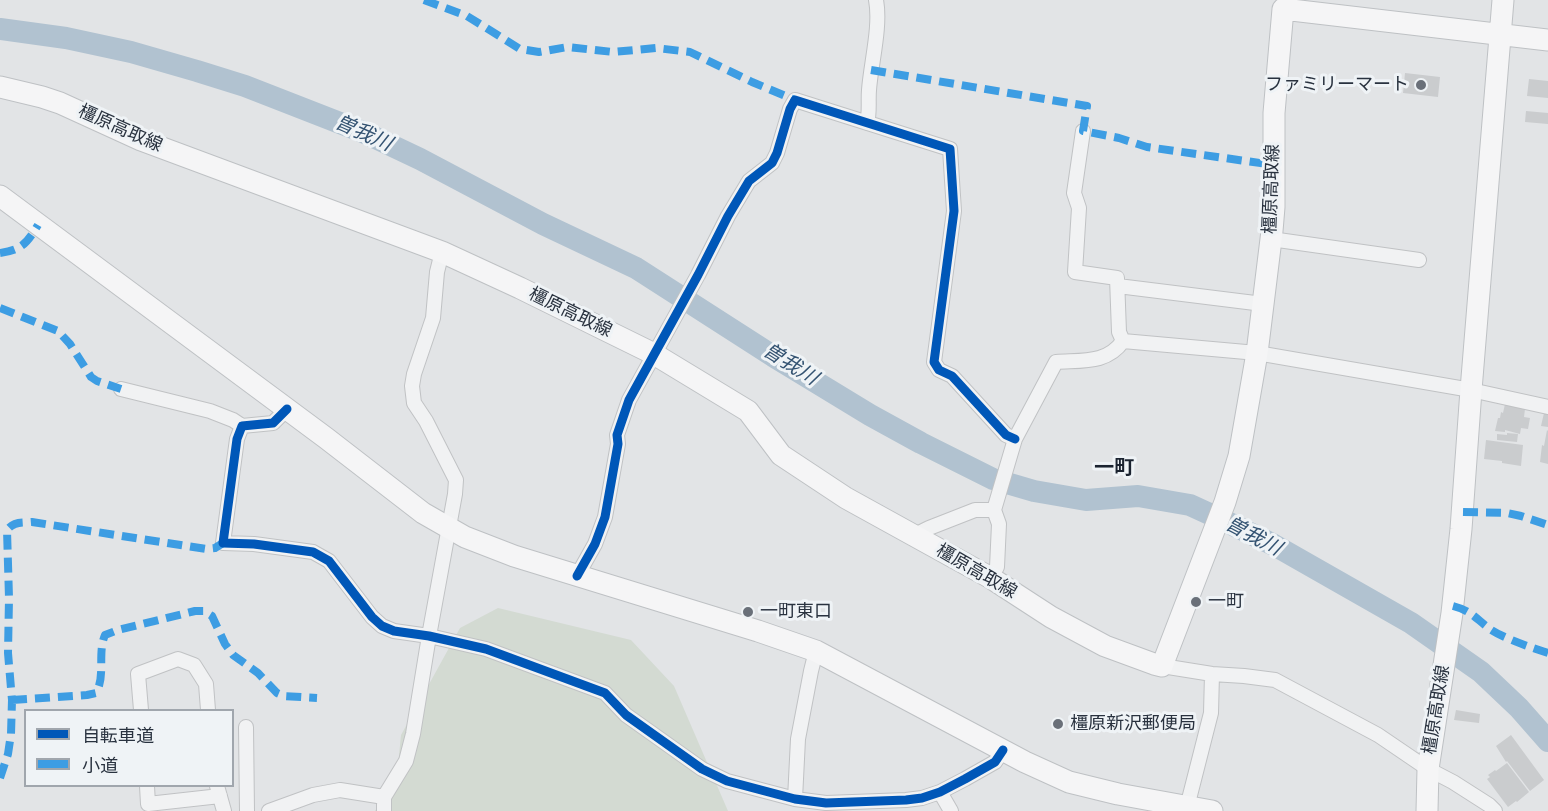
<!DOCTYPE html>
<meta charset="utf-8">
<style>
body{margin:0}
#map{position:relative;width:1548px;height:811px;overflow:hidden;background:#e2e4e6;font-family:"DM Sans","Noto Sans JP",sans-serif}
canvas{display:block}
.legend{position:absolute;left:24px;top:709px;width:210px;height:78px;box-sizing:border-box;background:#eff3f6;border:2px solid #a0a6ad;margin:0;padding:8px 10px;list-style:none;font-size:18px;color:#29323f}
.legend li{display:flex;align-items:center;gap:12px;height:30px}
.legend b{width:30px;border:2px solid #a0a6ad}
</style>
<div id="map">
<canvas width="1548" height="811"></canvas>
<ul class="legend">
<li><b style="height:8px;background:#0057b8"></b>自転車道</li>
<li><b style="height:8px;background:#3d9de3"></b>小道</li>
</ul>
</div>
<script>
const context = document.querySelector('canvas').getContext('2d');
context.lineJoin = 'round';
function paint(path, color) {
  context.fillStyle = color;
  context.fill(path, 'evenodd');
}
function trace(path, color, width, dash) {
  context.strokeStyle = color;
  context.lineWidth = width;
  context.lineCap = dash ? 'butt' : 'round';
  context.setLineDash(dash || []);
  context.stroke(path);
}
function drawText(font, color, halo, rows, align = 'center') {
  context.font = font + ' "DM Sans","Noto Sans JP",sans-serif';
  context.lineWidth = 6;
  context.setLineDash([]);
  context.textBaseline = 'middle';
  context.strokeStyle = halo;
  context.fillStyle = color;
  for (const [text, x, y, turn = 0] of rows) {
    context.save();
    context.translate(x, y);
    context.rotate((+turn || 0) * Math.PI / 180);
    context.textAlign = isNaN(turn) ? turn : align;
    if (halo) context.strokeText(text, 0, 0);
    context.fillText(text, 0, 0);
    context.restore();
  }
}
paint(new Path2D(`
 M498,608L631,640L674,686L728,811H375L397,776L401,735L460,628Z`), '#d3dad2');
trace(new Path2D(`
 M0,29L66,38L131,52L197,71L245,86L363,132L420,159L543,224L636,268L773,356L870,415L921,443L993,479L1034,491L1086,500L1138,496L1190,505L1227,522L1274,545L1411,623L1481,672L1519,708L1548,741`), '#b1c2d0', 22);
paint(new Path2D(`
 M1405,73L1440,77L1438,97L1403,93Z
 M1529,79L1548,81V98L1527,96Z
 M1526,111L1548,113V124L1525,122Z
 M1505,404L1525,409L1524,417L1530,418L1528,429L1521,428L1520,434L1505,430V432L1495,431L1498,418H1500L1501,412L1503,413Z
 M1547,409H1548V427L1541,426L1544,413L1546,414Z
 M1547,430L1548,431V464L1540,462L1542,445L1544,446Z
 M1507,433L1518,434L1517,442L1497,440V434L1507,435Z
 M1486,440L1523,445L1521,466L1502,463V461L1484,459Z
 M1456,710L1480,714L1479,723L1454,720Z
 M1511,735L1544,780L1530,791L1507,761L1506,762L1496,746Z
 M1507,763L1529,792L1517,802L1516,801L1508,807L1487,779L1490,777L1488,775L1495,770L1496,771Z`), '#caccce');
const street = new Path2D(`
 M867,123C870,112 868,101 869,90C871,63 881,26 876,0
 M1083,131L1074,193L1079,208L1075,272L1117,278L1119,332L1123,341
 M1271,239L1419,260
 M1118,286L1263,304
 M121,389L210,411L233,420L242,426
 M287,409L273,423L242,426L237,439L223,543L254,544L313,552L329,561L372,617L382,626L394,631L429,636L486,649L605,693L626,715L702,769L727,781L795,799L826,803L906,800L922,798L940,792L965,779L995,762L1003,750
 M913,536L929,528L975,510H994
 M577,576L595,544L605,517L618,444L617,435L629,400L698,275L728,216L749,181L772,163L777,153L790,109L795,100L950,149L954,211L934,362L939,370L952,376L1006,435L1015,439
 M991,578L997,567L999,524L994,510L1015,439L1056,362C1082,360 1107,364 1123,341L1257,353L1471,390L1548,407
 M1162,666L1212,674L1244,676L1275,680L1378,735L1428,769L1453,782L1489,805L1495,811
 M141,710L138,674L178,659L194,665L206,684L208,710
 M246,727L247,811
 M147,786L148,804L220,796
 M217,786L224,811
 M940,792L951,811
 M795,799L798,739L811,671L816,651
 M269,811L313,795L340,790L384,797
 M384,811V797L406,761L413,734L429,636L455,494L456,480L426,421L414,403L412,386L414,374L433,318L437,272L442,252
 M1186,811L1211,713L1212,674`);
const primary = new Path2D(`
 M0,87L42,97L60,103L141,140L442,252L520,288L654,354L748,411L781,455L846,498L991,578L1051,617L1105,646L1154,664L1162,666L1225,502L1239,456L1257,353L1272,231L1274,207V113L1283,9L1548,40
 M0,196L326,438L423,513L465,537L514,556L758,631L816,651L1025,762L1069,782L1118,794L1212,811
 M1427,811L1428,769L1452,613L1461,529L1471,390L1503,0`);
trace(street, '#c0c2c4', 16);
trace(primary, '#bec1c4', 23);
trace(street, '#f1f2f3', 14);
trace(primary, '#f5f5f6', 21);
trace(new Path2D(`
 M424,0L467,16L520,49L539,52L568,47L613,52L656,48L690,52L752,82L795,100
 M871,70L1087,106L1083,131L1119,138L1147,147L1274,165
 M0,253C22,250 27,243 38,225
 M0,308L58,331L70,344L91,377L97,381L121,389
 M1463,512L1507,513L1521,516L1548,525
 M1453,606C1472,611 1475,618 1490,629C1503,638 1532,648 1548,653
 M12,700L87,695L96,693C106,675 97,654 105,635L118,630L195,611H204L212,616L225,644L233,655L258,673L277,693L284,696L317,698
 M0,778L8,754L11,734L12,700L8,653L9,598L7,530C14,521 22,523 32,522L206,549L215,548L223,543`), '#3d9de3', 8, [15, 8]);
trace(new Path2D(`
 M287,409L273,423L242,426L237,439L223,543L254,544L313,552L329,561L372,617L382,626L394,631L429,636L486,649L605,693L626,715L702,769L727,781L795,799L826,803L906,800L922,798L940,792L965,779L995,762L1003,750
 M577,576L595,544L605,517L618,444L617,435L629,400L698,275L728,216L749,181L772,163L777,153L790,109L795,100L950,149L954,211L934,362L939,370L952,376L1006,435L1015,439`), '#0057b8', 9);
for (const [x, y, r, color] of [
 [1421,85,6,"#6a7079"],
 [1196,602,6,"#6a7079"],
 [748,612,6,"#6a7079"],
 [1058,724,6,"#6a7079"]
]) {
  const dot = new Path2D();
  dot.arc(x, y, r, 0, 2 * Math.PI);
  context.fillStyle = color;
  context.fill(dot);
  trace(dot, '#eff3f6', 2);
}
drawText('18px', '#29323f', '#eff3f6', [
 ["ファミリーマート",1409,85,"right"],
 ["一町",1208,602],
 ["一町東口",760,612],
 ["橿原新沢郵便局",1070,724]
], 'left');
drawText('18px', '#29323f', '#eff3f6', [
 ["橿原高取線",120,129,24],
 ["橿原高取線",1272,189,-88],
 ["橿原高取線",570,313,26],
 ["橿原高取線",976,572,30],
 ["橿原高取線",1437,710,-81]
]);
drawText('italic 20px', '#345372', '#eff3f6', [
 ["曽我川",363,134,24],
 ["曽我川",790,365,32],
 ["曽我川",1253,537,28]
]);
drawText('bold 20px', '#1b2330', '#eff3f6', [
 ["一町",1114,469]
]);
</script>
